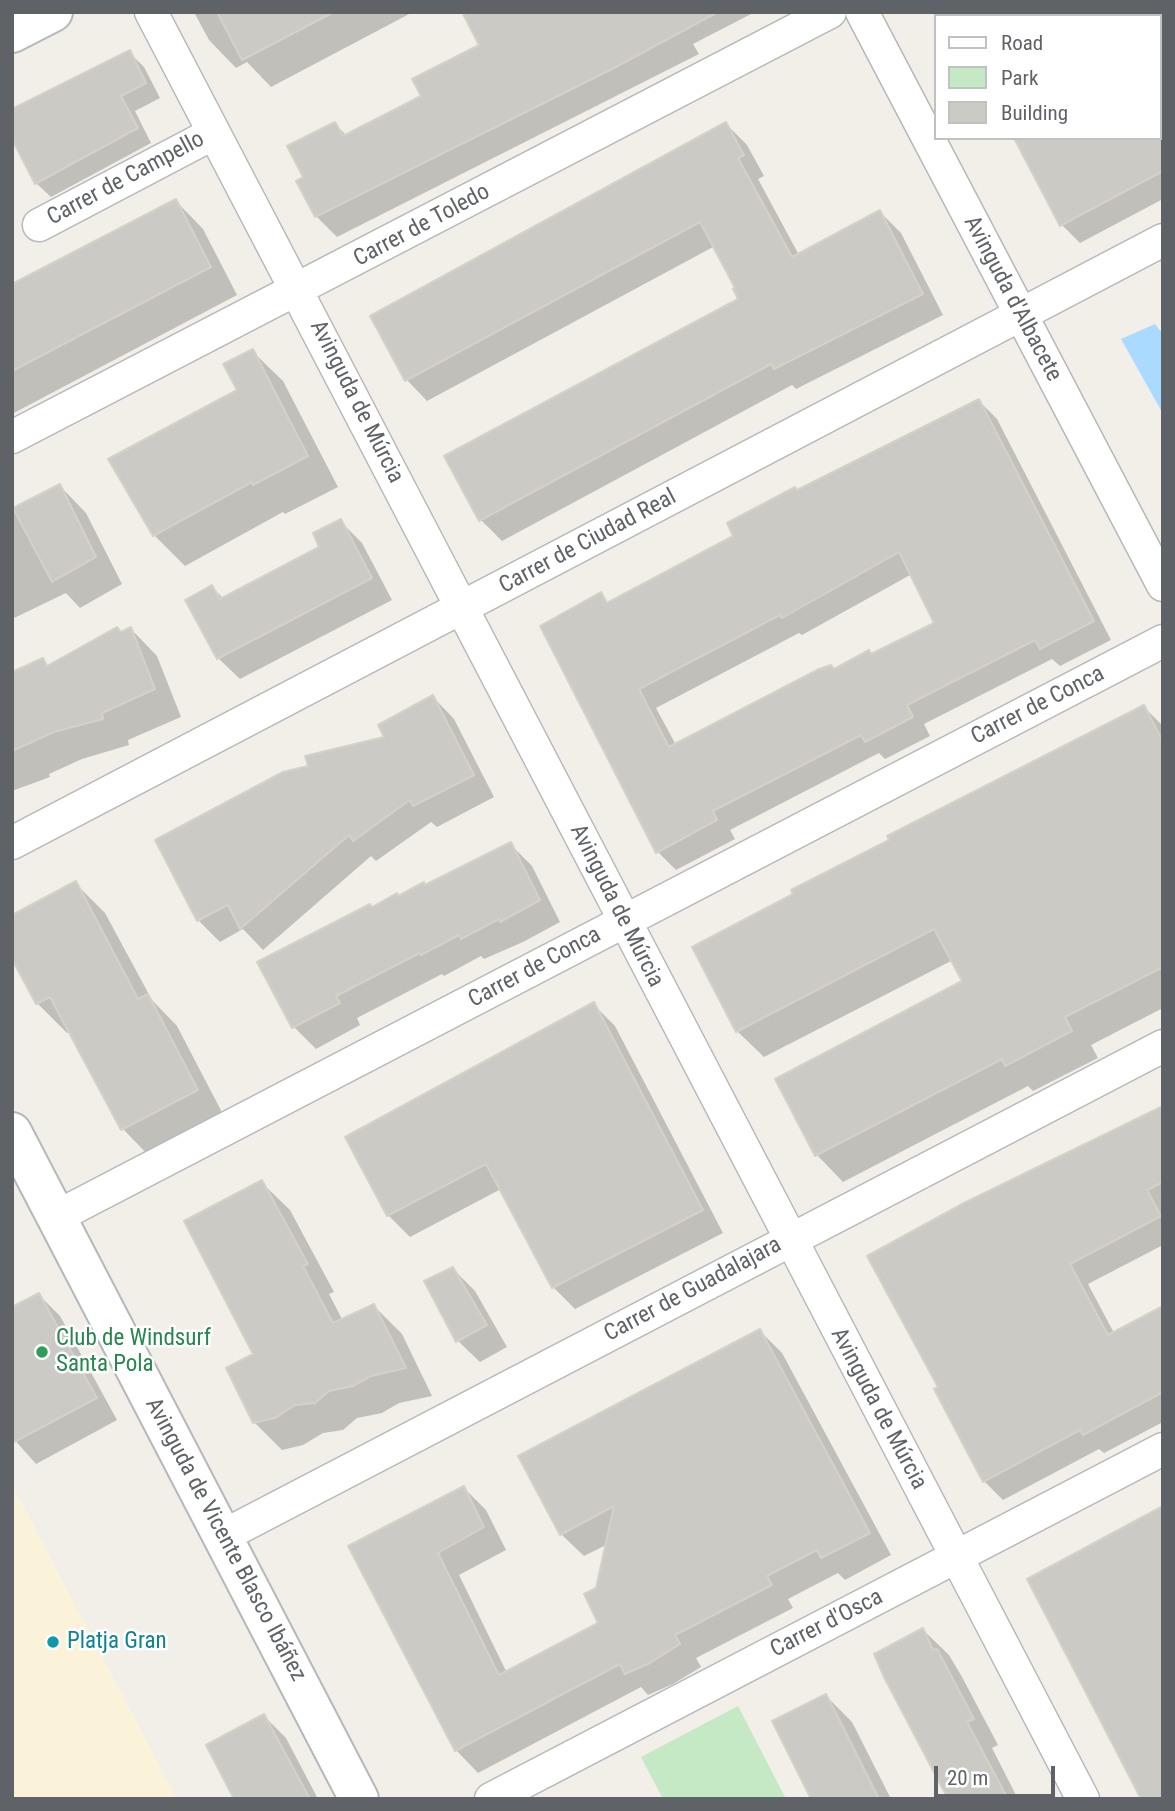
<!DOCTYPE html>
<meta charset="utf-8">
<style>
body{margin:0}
#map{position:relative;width:1175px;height:1811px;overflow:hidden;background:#f1efe8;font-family:"Roboto Condensed",sans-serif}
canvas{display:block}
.frame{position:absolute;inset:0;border:14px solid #5f6368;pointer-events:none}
.legend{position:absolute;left:934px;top:14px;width:228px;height:126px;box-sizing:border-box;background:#fff;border:2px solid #bfc1c3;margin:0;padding:9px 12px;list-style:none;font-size:21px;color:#5f6368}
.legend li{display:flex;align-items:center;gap:14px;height:35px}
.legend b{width:35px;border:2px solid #bfc1c3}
.scale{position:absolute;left:934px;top:1766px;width:121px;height:32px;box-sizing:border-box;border:4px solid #5f6368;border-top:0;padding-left:9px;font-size:21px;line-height:24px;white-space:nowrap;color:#5f6368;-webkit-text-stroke:5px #fff;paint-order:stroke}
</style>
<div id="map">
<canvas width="1175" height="1811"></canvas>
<div class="frame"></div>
<ul class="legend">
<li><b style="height:9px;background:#fff"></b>Road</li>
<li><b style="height:19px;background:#c5e8c5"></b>Park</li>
<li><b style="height:19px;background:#cccac5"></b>Building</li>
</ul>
<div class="scale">20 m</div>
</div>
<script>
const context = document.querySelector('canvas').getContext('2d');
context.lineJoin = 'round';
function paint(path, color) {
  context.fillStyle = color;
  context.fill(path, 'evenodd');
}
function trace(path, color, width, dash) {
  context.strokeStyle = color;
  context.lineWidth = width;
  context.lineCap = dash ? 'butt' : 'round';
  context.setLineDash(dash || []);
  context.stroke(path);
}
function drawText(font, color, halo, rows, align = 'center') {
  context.font = font + ' "Roboto Condensed",sans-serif';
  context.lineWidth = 5;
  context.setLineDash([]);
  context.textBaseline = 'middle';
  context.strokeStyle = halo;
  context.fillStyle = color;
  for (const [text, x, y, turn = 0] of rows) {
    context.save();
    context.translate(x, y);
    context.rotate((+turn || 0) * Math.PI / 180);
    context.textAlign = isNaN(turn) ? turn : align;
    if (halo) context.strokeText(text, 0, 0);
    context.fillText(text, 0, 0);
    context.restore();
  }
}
paint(new Path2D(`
 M738,1706L786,1799H663L641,1757Z`), '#c5e8c5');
paint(new Path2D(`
 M12,1485L177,1799H12Z`), '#fbf3d9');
paint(new Path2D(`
 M1155,324L1163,334L1162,412L1121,339Z`), '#aadaff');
paint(new Path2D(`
 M199,12H413L271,87L247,62L236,68L209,40L195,14Z
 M483,12H755L693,44L699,54L337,237L316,216L306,177L335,124L347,136L423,96L481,46Z
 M953,12H1163L1157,16H955Z
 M129,52L144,67L160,98L135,111L151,143L51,197L36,183Z
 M1163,67V199L1080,243L1062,225L1159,138V69Z
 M726,124L747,145L764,176L758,179L799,255L880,212L901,233L943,315L796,389L792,385L502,541L481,520L447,457L740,300L715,246L427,401L407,380Z
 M176,201L203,229L237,295L12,414V288Z
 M252,351L283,381L338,487L285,514L283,512L185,566L154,535L239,391Z
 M979,401L997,419L1111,640L1060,666L1052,659L924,724L930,736L885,759L879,753L730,830L735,839L676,870L658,852L601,595L610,604L736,536L798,491ZM912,574L936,624L676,745L656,708L799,633L802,635Z
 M60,486L86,513L122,584L80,608L66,593L12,619V511Z
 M340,521L362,543L392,600L240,679L218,658L212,587L224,599L322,548Z
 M131,629L157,656L181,717L128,740L129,745L82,759L49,774L50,777L12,791V676L47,668Z
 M433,697L454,719L494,797L437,827L431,822L376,861L371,856L263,950L243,929L220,942L198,920L310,768L386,738Z
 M1144,707L1163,726V1008L1091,1045L1098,1058L1033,1091L1028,1086L843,1182L817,1155L777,1080L964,982L953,960L764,1057L737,1031Z
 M510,844L532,866L560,922L523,942L484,959L481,956L444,976L442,974L357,1018L360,1025L316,1049L294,1027L260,962Z
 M76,884L105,913L152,1000L177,1026L226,1120L152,1159L123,1129L70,1031L67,1033L37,1003Z
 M594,1005L615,1026L723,1233L575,1309L553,1287L501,1189L410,1237L388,1215Z
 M1163,1106V1245L1088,1284L1114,1333L1163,1308V1422L1104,1453L1099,1449L1003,1500L984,1481L940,1388L870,1257Z
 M262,1183L290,1210L334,1292L329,1294L343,1321L374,1306L402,1334L432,1396L399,1403L382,1413L357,1418L343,1430L323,1433L303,1445L282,1450L254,1422Z
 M453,1269L475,1291L507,1347L480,1362L458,1341Z
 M39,1295L60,1316L117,1420L36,1464L12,1437Z
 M760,1331L782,1353L891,1555L845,1580L838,1573L788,1599L793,1608L696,1658L701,1667L673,1684L648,1695L641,1687L478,1773L456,1750L350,1547L464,1488L486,1510L506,1550L459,1575L507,1673L601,1624L597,1589L608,1544L584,1556L561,1534Z
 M923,1630L949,1655L962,1677L998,1745L992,1748L1018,1799H944L949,1796Z
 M826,1696L852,1722L891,1799H813Z
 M264,1716L286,1738L318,1799H236Z`), '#0003');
const building = new Path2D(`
 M217,12H334L242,60Z
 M462,12H718L614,68L315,217L296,181L303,177L287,146L335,122L343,136L421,96L412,79L479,45Z
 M130,50L146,83L121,96L138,128L35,184L12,139V109Z
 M726,122L744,155L738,158L792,257L880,210L923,294L774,369L771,364L479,521L444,456L738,299L733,289L735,288L700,222L405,381L370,316Z
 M1014,138H1163V171L1060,226Z
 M176,199L211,267L12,371V284Z
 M253,349L308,456L253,485L252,482L153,536L108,459L237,390L223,364Z
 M979,399L1094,621L1040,649L1035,640L907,705L913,717L865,742L861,735L713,811L717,820L656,853L540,626L601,592L607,603L733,536L727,523L795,487L797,490ZM899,552L934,623L871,654L869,650L834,669L831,665L819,669L669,747L639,689L780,615L782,618Z
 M60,484L96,557L52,582L13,508Z
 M341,519L372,578L217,659L185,600L212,585L220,599L319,547L313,533Z
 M117,627L121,632L131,627L155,689L102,713L103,719L54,732L12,751V672L43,658L47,666Z
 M433,695L474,775L413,806L410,800L353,841L349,835L240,929L228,905L197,921L155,840L283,772L308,766L305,756L384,737L378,725Z
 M1144,705L1163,742V967L1065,1017L1072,1031L1005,1066L1002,1059L815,1156L775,1079L962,981L934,929L736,1032L692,947L793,894L791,890L889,840L887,836Z
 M511,842L540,900L500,922L499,919L461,939L459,935L421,955L420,953L336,996L340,1003L292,1028L257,962L370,904L372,907L397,893L398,896L424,882L425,885Z
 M76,881L138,999L148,994L198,1090L121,1130L50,997L36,1004L12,959V915Z
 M594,1002L703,1210L552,1288L486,1164L387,1216L345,1137Z
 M1163,1106V1182L1147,1190L1161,1216L1070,1264L1108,1335L1163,1306V1392L1083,1435L1080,1430L983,1482L934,1389L938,1387L867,1256L964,1203Z
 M262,1180L308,1264L303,1266L333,1323L374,1304L406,1368L371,1376L353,1386L329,1391L315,1403L295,1405L275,1418L253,1423L226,1368L253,1354L184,1221Z
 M453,1267L487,1325L456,1342L424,1281Z
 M39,1293L97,1398L12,1443V1307Z
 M760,1329L870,1533L821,1558L817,1550L767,1576L772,1585L675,1635L680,1644L650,1663L625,1674L620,1664L455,1751L348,1546L464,1486L484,1527L438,1553L499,1675L598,1623L584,1594L596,1588L614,1506L560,1535L518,1456Z
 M1163,1506V1799H1141L1027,1579Z
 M923,1628L933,1650L937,1649L974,1719L967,1722L1008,1799H948L884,1677L874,1654Z
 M826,1694L838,1717L879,1799H811L772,1721Z
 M264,1714L310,1799H234L206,1745Z`);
paint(building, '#cccac5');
trace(building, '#d6d1c6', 2);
const minor = new Path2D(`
 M151,12L1083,1799
 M862,12L1163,585
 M1159,28L1163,26
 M39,225L214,133
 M12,437L830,12
 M12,843L1163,240
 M56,1217L1163,641
 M223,1536L1163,1046
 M491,1799L1163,1449`);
const tertiary = new Path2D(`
 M12,33L53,12
 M12,1132L359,1799`);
trace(minor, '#b5b8bc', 35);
trace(tertiary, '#b5b8bc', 42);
trace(minor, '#fff', 32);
trace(tertiary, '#fff', 38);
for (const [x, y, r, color] of [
 [42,1352,7,"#2e9e5b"],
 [53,1642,7,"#0f9aa8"]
]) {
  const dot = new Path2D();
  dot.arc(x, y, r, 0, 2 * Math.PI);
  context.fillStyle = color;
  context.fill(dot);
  trace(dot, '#fff', 2.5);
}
drawText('23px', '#5f6368', '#fff', [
 ["Carrer de Campello",126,179,-28],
 ["Carrer de Toledo",422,226,-28],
 ["Avinguda d'Albacete",1012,299,62],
 ["Avinguda de Múrcia",356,402,63],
 ["Carrer de Ciudad Real",588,542,-28],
 ["Carrer de Conca",1038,706,-27],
 ["Avinguda de Múrcia",616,906,63],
 ["Carrer de Conca",535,968,-28],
 ["Carrer de Guadalajara",693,1290,-28],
 ["Avinguda de Múrcia",878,1409,62],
 ["Avinguda de Vicente Blasco Ibáñez",225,1540,62],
 ["Carrer d'Osca",827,1624,-27]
]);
drawText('23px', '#27864d', '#fff', [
 ["Club de Windsurf",56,1339],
 ["Santa Pola",56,1365]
], 'left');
drawText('23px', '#0d838f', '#fff', [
 ["Platja Gran",67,1642]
], 'left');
</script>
